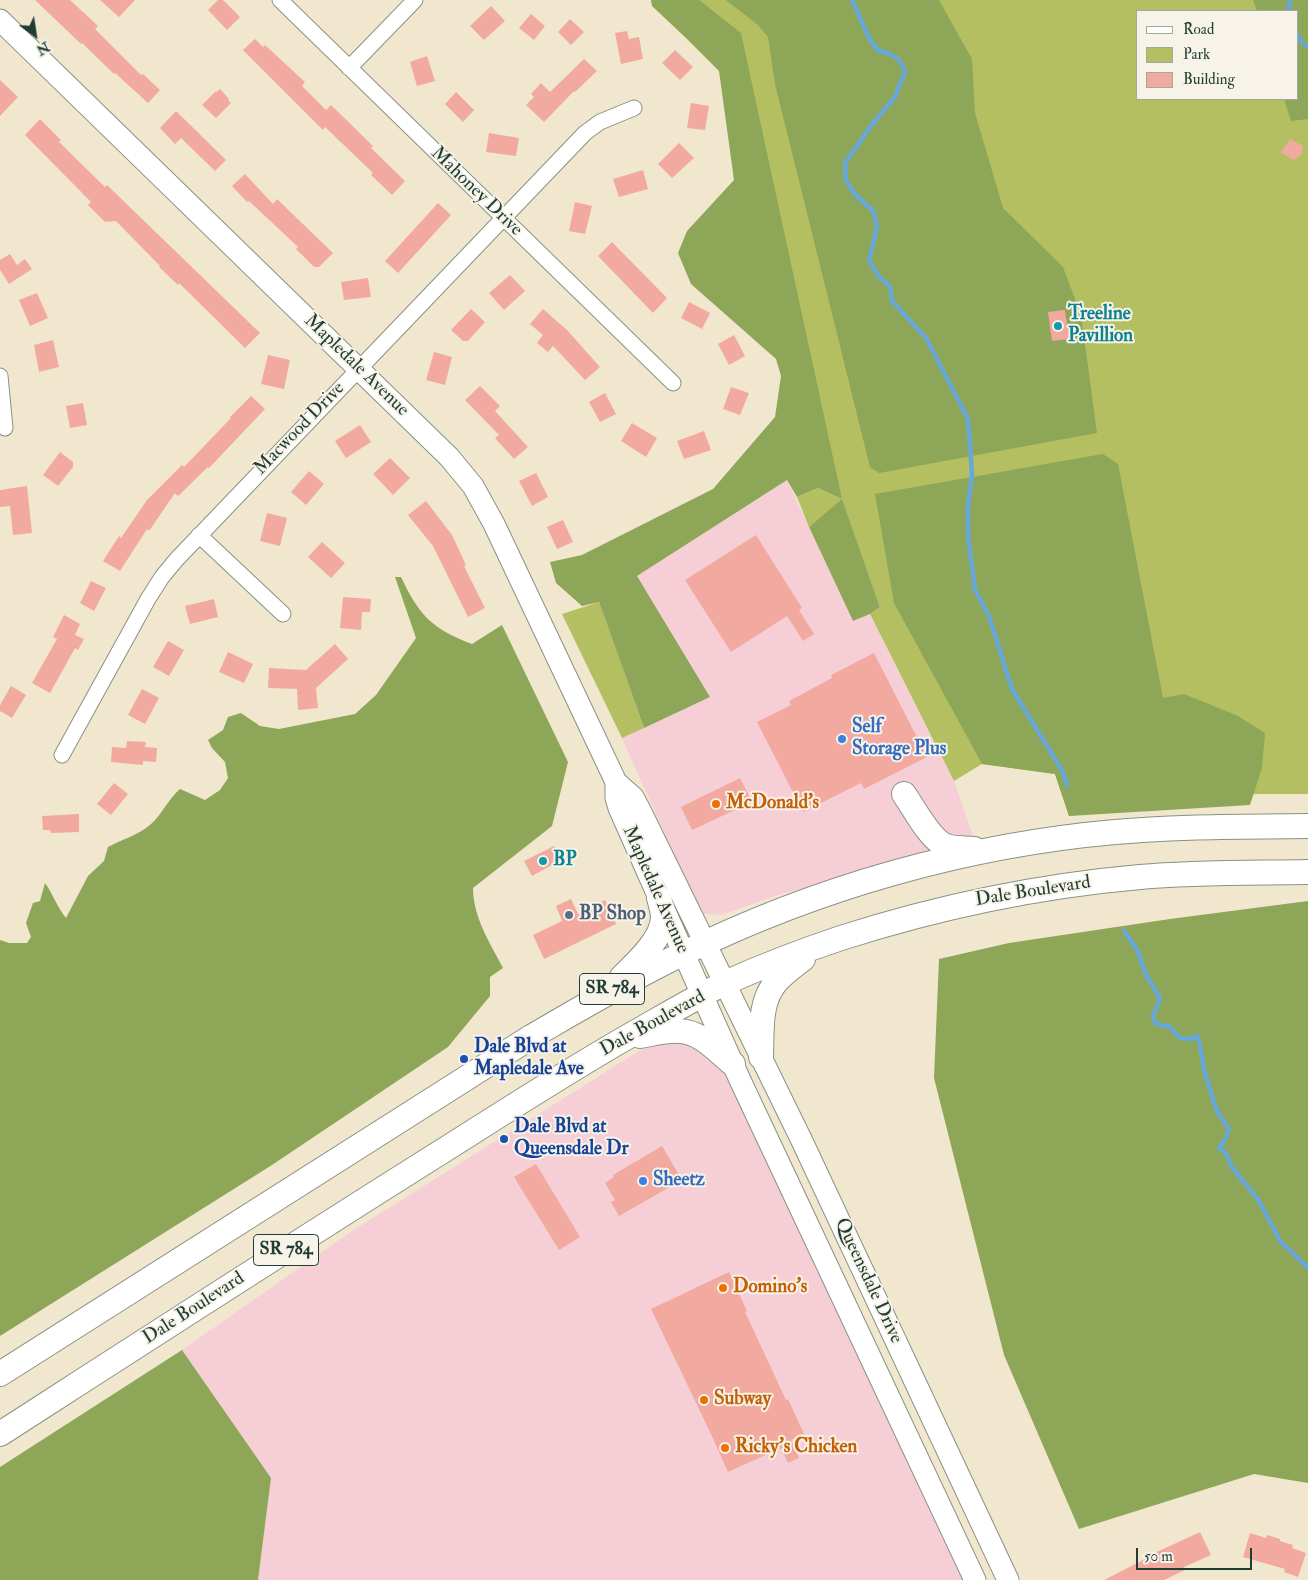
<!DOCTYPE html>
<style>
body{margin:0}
#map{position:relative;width:1308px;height:1580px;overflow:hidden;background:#f1e7cf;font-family:"IM FELL Double Pica",serif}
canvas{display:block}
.legend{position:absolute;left:1136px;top:10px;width:162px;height:90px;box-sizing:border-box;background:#f7f3e8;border:1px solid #a1aaa0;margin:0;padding:6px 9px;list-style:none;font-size:15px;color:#1f3d34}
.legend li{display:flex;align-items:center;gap:10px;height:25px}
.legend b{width:25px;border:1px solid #a1aaa0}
.north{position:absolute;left:10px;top:10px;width:50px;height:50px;-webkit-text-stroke:4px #f7f3e8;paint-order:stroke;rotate:149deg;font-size:14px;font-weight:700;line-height:20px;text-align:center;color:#1f3d34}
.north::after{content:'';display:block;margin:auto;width:18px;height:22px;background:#1f3d34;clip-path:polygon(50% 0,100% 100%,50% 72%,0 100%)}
.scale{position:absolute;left:1136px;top:1548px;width:116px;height:22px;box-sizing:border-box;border:2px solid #1f3d34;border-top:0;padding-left:6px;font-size:15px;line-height:18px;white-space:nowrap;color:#1f3d34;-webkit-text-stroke:4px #f7f3e8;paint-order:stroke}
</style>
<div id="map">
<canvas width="1308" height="1580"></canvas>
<ul class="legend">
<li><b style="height:6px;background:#fff"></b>Road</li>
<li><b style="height:14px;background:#b3bf61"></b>Park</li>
<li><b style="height:14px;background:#f2a9a0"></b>Building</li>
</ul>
<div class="north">N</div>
<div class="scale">50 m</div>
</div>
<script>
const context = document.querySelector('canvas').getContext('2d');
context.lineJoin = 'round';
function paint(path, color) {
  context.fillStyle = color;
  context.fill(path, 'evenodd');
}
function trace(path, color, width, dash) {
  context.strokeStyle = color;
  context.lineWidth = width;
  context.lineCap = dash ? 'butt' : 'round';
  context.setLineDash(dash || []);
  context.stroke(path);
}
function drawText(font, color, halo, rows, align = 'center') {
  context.font = font + ' "IM FELL Double Pica",serif';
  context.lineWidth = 4;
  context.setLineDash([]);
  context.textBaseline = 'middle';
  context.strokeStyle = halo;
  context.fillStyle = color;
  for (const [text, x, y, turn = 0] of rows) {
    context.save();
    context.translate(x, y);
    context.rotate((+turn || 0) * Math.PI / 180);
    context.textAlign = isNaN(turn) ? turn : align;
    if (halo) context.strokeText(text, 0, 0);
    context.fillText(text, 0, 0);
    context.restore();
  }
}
paint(new Path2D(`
 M787,480L853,621L870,614L954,781L976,844L778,895L721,915L706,914L701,913L697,906L622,738L710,697L637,576Z
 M667,1036L713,1050L972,1580H258L271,1478L182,1350L352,1231L631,1056Z`), '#f6cfd6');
paint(new Path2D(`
 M699,0H1308V794H1236L1069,816L1055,774L982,764L954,781L870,614L880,607L842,500L809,527L797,497L818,488L842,499ZM1137,11H1297V99H1137Z
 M599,602L644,728L622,738L562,614Z`), '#b3bf61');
paint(new Path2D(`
 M651,0H699L741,33L842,499L880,607L870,614L853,621L809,527L842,499L818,488L797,497L787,480L637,576L710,697L644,728L599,602L582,606L556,583L550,562L582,555L713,489L775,417L781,376L776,359L691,284L678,253L687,231L734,180L719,71L686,38L652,6Z
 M726,0H939L972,59L975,113L1003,208L1063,267L1081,315L1097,433L879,473L870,467L775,84L768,37L758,25Z
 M1253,0H1308V119L1291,121L1284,99H1297V11H1257Z
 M1103,454L1118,464L1163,698L1184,694L1238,716L1265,733L1262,768L1250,805L1069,816L1055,774L982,764L894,603L875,494Z
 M395,577H401C419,615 432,629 472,644L502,625L568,762L552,826L473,888C473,917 490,943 503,968L490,977V996L448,1047L272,1165L0,1336V940L9,943H27L31,937L26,923L33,903L40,901L45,883C53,894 57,907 66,918L88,876L104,861L108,847C121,840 138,835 150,825C162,815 168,799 180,789L205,800L220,790L228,778L225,762L212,748L208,740L223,730L228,717L241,713L260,726L279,729L355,714L376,695L416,638Z
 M1308,901V1483L1254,1474L1079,1529L1004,1355L934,1078L939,959L1009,943L1170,919Z
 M182,1350L271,1478L258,1580H0V1467Z`), '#8ea657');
trace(new Path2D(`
 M852,0L870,40L878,50L890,54L899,60L905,71L895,97L870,127L845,163L846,180L854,193L874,212L877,228L869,261L880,278L890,286L892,301L926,338L968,419L972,474L968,506V536L975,590L989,616L1012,689L1063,772L1067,785
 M1288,11L1290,0
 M1297,34C1299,39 1302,45 1308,46
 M1124,931L1138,951L1145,973L1160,998L1153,1017L1156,1024L1170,1027L1180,1038L1192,1039L1197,1036L1199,1040L1204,1070L1217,1111L1229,1129L1225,1140L1219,1148L1226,1153L1231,1166L1259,1201L1280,1241L1308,1268`), '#68a7da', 4.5);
paint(new Path2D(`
 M35,0H70L98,26L95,29L141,75L143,74L160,90L148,103L115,73L114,74L82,43L81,44Z
 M100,0H135L119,17Z
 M218,0H223L240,17L227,30L208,10Z
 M491,6L505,21L484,40L470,26Z
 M531,14L545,26L534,40L519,28Z
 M570,19L584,32L571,45L558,32Z
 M627,31L629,39L639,37L643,59L621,64L615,33Z
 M255,39L263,47L265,45L305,82L302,86L326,110L331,105L373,146L371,148L405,181L392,195L371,175L373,173L325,127L323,130L243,50Z
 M675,50L693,67L680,80L662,63Z
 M427,56L435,81L417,86L410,62Z
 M584,59L597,71L575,92L574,91L544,122L526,105L534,97L531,94L541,83L550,92Z
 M0,80L18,97L0,116Z
 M220,89L229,99L228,100L231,103L216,118L202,105L216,91L217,92Z
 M456,92L474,110L463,122L445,104Z
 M691,103L709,106L705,130L687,128Z
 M176,111L226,160L215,171L181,138L175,144L160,128Z
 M40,119L61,140L59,142L105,187L107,185L260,333L245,348L179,283L178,285L159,267L160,266L116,221L105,222L88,205L91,202L25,135Z
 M489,133L519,138L516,156L486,152Z
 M1290,139L1303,146L1301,155L1294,160L1281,153Z
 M679,143L694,158L672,178L658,164Z
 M643,170L648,189L619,197L613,179Z
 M245,174L273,204L277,199L333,253L319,267H314L296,249L298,247L249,201L247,202L232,186Z
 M575,202L592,206L585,234L569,231Z
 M438,203L451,215L398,273L385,261Z
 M612,242L667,298L653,313L598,256Z
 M10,254L17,265L25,259L32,269L9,284L0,270V260Z
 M510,275L525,291L504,310L489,293Z
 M368,278L371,297L344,300L341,282Z
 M37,293L48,318L30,326L19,300Z
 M689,302L710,313L702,329L681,318Z
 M471,309L485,322L468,341H463L451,330Z
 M543,309L567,330L600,367L585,380L553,346L548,352L537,343L543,335L530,324Z
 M1065,310L1069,339L1052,341L1048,312Z
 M734,335L745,356L729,365L718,344Z
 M53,340L59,367L39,372L34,345Z
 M434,352L452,357L445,385L426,380Z
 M268,355L290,360L284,389L261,384Z
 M480,386L500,406L495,411L528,447L514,459L495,438L499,435L465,400Z
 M731,387L749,393L740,415L723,409Z
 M605,393L616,414L600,422L589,402Z
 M251,396L265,409L209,468L208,467L178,496L175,493L149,531L147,529L120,571L103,561L119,536L121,538L147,500L182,465L184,467L231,418L230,417Z
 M83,403L87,425L70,428L66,406Z
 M632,423L657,438L646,457L621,441Z
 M360,425L371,442L346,458L335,441Z
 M704,431L711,450L684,459L677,441Z
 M60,452L73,462V467L58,486L43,475Z
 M390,458L410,478L393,495L373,474Z
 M309,471L324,484L306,505L291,492Z
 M536,473L548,497L532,506L519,481Z
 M27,486L32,533L13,535L10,506L0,507V490Z
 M426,501L452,535L466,565L464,566L485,608L468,617L433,546L408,515Z
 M267,513L287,518L280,546L260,541Z
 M563,520L573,542L557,549L547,527Z
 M756,535L802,608L799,610L814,634L803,641L787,616L731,652L685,580Z
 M322,542L345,563L331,578L308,557Z
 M91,581L106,588L94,611L80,603Z
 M343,597L371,599L370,612H362L361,630L340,628Z
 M214,599L218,617L190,624L185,606Z
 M64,615L80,624L75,635L84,639L78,650L75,648L50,693L32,683L57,639L53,637Z
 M168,641L184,650L169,676L153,667Z
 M335,644L348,659L316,688L318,708L298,710L297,689L268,688L269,668L306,670Z
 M228,652L253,664L244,683L219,672Z
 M874,653L927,757L864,789L861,783L803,812L757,722L791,705L789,701L832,678L831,675Z
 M11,686L26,695L12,718L0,711V705Z
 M142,689L159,698L145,724L128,715Z
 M127,741L146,742L145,747L157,748L156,762L143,761V765L111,762L112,747L126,748Z
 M740,778L752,802L692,830L681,807Z
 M114,783L128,794L111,815L97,804Z
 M79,814V832L51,833L50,830H43L42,816Z
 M554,846L561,860L532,876L524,861Z
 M571,899L578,914L605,900L616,924L544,959L533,935L562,921L556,906Z
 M662,1146L682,1180L619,1216L611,1202L615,1200L605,1183L614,1177L613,1175Z
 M536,1164L580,1237L559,1250L514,1177Z
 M729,1272L747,1311L745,1312L786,1400L788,1399L804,1434L791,1440L799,1458L788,1463L781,1448L728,1472L711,1434L651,1309Z
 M1200,1532L1211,1555L1184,1567L1185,1570L1164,1580H1104L1147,1558L1146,1557Z
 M1250,1533L1266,1538L1267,1535L1280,1539V1541L1293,1545L1292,1548L1306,1553L1298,1577L1284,1572L1285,1569L1243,1557Z`), '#f2a9a0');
const street = new Path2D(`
 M280,0L673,383
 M349,68L415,0
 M0,376L5,428
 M199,535L283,614
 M62,755L148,599L162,577L176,560L585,133L600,122L634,108`);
const secondary = new Path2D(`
 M0,20L449,457L473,486L494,524L616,782V798L619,808L740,1080L975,1580
 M616,782L633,797L641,812L802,1141L1008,1580`);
const primary = new Path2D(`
 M904,794C914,808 930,840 946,846C955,849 965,848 974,849
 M622,977C636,963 662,940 663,918C663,912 661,905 659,898
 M640,1036C652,1034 667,1030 680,1031C701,1032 717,1051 733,1064
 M761,1057C762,1031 759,1002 776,982C784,973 794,966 803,959
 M0,1374L531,1037C581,1008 630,979 682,954C816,888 966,845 1115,832C1179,826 1244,827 1308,826
 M0,1434C149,1338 299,1241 449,1147C509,1109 568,1071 629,1036C661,1018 692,999 725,983C763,966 802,951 841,938C938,907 1038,886 1140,877C1196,872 1252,873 1308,872`);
trace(street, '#889282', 17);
trace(secondary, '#889282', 23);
trace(primary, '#889282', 26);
trace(street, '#fff', 15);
trace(secondary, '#fff', 21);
trace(primary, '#fff', 24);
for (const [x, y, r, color] of [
 [1058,326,5,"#0f9aa8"],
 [842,739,5,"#3f7fe0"],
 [716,804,5,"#e8710a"],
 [543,861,5,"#0f9aa8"],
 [569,915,5,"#5c6f8a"],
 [464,1059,5,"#1a4fb4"],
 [504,1139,5,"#1a4fb4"],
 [643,1181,5,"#3f7fe0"],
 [723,1288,5,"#e8710a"],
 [704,1400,5,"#e8710a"],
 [725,1448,5,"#e8710a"]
]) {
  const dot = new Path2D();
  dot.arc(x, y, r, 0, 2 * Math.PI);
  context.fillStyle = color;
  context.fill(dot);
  trace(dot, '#f7f3e8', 2);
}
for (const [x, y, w] of [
 [612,989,65],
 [286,1250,65]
]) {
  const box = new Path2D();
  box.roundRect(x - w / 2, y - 15.5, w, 31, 4);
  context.fillStyle = '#f7f3e8';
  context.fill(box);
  trace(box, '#1f3d34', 1);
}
drawText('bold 18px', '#1f3d34', null, [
 ["SR 784",612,989],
 ["SR 784",286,1250]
]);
drawText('19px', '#1f3d34', '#f7f3e8', [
 ["Mahoney Drive",476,192,44],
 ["Mapledale Avenue",356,366,44],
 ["Macwood Drive",300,429,-46],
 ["Mapledale Avenue",655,890,66],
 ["Dale Boulevard",1033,892,-9],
 ["Dale Boulevard",653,1024,-29],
 ["Queensdale Drive",868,1281,65],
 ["Dale Boulevard",194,1309,-33]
]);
drawText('bold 19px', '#0d838f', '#f7f3e8', [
 ["Treeline",1068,315],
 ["Pavillion",1068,337],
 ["BP",553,861]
], 'left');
drawText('bold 19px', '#366cbe', '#f7f3e8', [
 ["Self",852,728],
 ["Storage Plus",852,750],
 ["Sheetz",653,1181]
], 'left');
drawText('bold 19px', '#c56008', '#f7f3e8', [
 ["McDonald's",726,804],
 ["Domino's",733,1288],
 ["Subway",714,1400],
 ["Ricky's Chicken",735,1448]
], 'left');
drawText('bold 19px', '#4e5e75', '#f7f3e8', [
 ["BP Shop",579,915]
], 'left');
drawText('bold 19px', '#164399', '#f7f3e8', [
 ["Dale Blvd at",474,1048],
 ["Mapledale Ave",474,1070],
 ["Dale Blvd at",514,1128],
 ["Queensdale Dr",514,1150]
], 'left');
</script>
